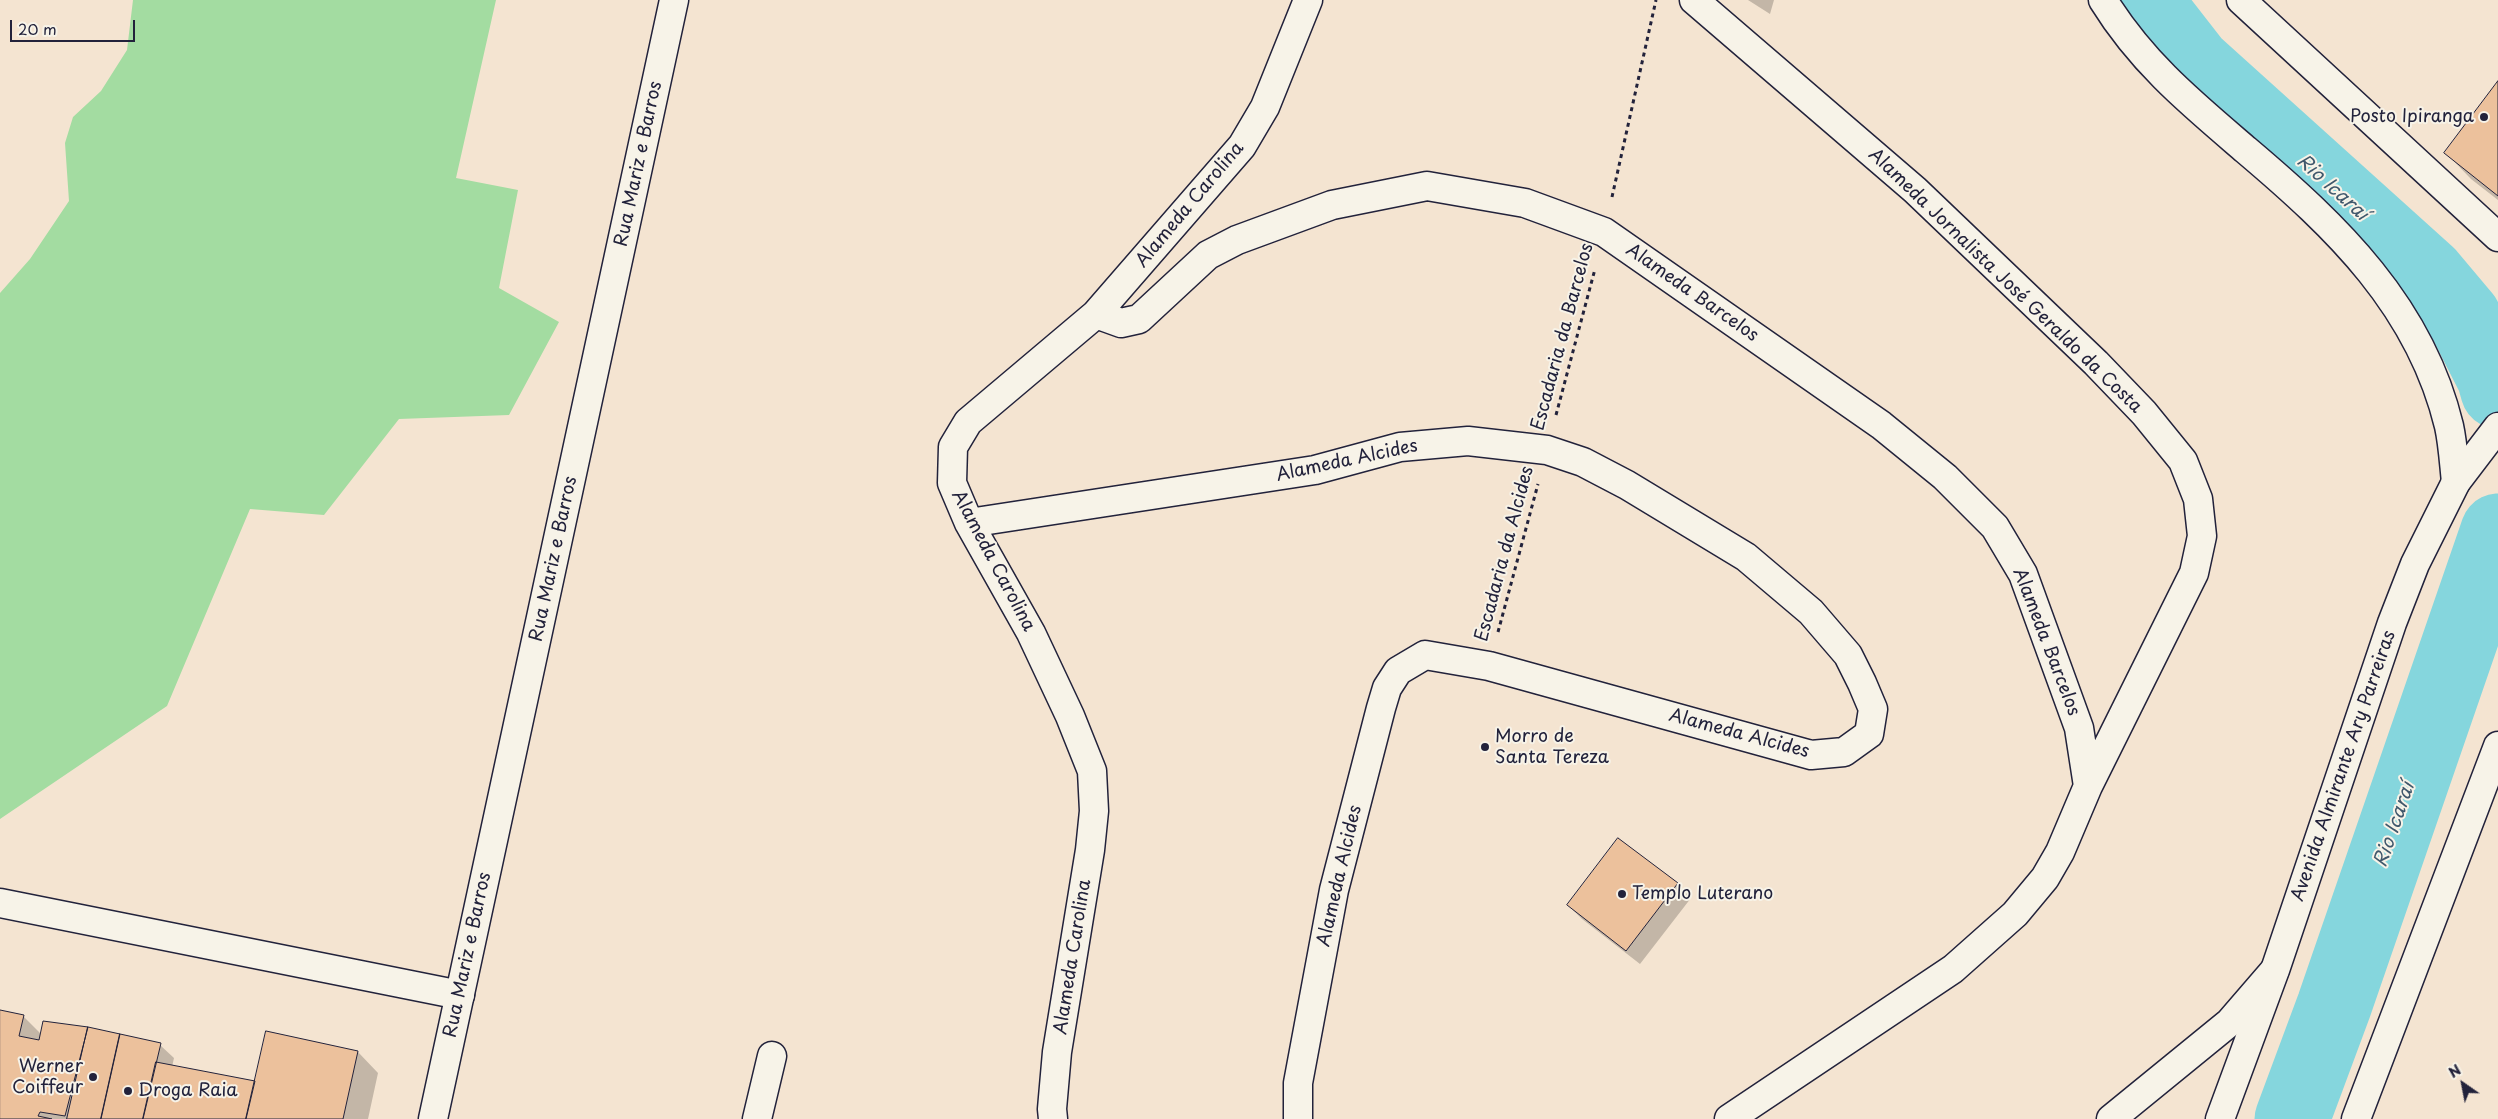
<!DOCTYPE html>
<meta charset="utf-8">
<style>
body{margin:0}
#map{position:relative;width:2498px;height:1119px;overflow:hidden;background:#f4e4d1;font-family:"Playpen Sans",sans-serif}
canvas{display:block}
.north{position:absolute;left:2438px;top:1059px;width:50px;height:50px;-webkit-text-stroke:4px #f7f3e8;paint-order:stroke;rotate:327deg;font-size:14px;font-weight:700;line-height:20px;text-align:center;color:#22223b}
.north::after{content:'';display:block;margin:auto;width:18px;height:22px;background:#22223b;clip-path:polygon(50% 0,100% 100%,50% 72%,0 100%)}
.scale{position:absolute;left:10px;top:20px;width:125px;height:22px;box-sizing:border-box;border:2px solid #22223b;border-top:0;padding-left:6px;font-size:15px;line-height:18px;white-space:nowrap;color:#22223b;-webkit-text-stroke:4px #f7f3e8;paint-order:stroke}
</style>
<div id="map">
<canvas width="2498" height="1119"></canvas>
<div class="north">N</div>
<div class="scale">20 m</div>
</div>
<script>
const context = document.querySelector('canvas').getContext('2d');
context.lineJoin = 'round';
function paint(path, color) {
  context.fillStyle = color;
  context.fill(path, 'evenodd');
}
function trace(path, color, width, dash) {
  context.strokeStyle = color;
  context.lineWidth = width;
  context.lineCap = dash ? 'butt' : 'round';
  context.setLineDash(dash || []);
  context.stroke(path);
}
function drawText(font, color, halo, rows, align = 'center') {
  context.font = font + ' "Playpen Sans",sans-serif';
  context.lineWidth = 4;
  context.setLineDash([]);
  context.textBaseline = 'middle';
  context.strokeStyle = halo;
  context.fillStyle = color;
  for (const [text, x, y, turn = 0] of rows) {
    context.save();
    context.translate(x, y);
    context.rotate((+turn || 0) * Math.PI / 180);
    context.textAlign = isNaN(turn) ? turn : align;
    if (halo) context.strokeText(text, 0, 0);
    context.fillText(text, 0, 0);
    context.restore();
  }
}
paint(new Path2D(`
 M133,0H496L456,178L518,190L499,288L559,322L509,415L399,419L324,515L250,509L167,706L0,819V293L30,259L69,201L65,143L73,117L101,91L127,50Z`), '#a3dca1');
paint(new Path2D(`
 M1748,0H1774L1770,14Z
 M2498,83V200L2471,179L2446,153Z
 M1677,884L1691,898L1640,964L1582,919L1568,905Z
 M0,1011L23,1016L41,1034L88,1028L160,1045L174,1058L172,1067L256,1082L267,1033L358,1052L378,1073L368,1119H0Z`), '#0003');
trace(new Path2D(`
 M2144,0L2194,64L2427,274L2464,318L2494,377L2498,391
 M2292,1119L2334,1006L2498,531`), '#85d6dd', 75);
const building = new Path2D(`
 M2498,81V196L2444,153Z
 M1618,838L1678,883L1626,951L1567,905Z
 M0,1010L24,1015L19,1036L39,1040L43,1021L88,1027L65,1116L40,1112L38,1116L52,1119H0Z
 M88,1027L120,1034L101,1119H67Z
 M266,1031L358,1051L343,1119H246Z
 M120,1034L161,1043L143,1119H101Z
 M156,1062L255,1081L246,1119H143Z`);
paint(building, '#ecc19c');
trace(building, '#22223b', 1);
const street = new Path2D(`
 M1694,0L1915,190L2096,363L2144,413L2183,461L2198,499L2202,536L2194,573L2088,786L2060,852L2045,878L2015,914L1953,969L1729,1119
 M1096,314L1121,323L1139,319L1208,255L1237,240L1332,205L1427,186L1525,203L1604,232L1881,425L1945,477L1995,527L2023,574L2079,728L2088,786
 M969,523L1315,470L1400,447L1468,441L1547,450L1583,462L1627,485L1746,557L1811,612L1848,655L1862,683L1873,709L1869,734L1844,752L1811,755L1489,666L1425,655L1398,671L1387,688L1381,708L1334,890L1298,1083V1119
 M0,903L460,995
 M757,1119L772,1056
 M1053,1119L1052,1109L1057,1052L1090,850L1094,811L1092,771L1070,716L1031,633L969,523L952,483L953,447L968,422L1096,314L1242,146L1265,107L1308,0
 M2111,1119L2230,1022L2274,971`);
const secondary = new Path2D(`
 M433,1119L674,0
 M2220,1119L2275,970L2392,623L2415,564L2456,482L2498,427
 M2356,1119L2498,746`);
const primary = new Path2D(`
 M2103,0C2142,63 2191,103 2246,150C2337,227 2420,306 2449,426C2453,444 2454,464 2456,482
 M2241,0L2498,237`);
trace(street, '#22223b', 31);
trace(secondary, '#22223b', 31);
trace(primary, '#22223b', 31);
trace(new Path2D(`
 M1612,197L1656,0
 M1556,415L1595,269
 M1498,632L1538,484`), '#22223b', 3, [4, 4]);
trace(street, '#f7f3e8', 28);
trace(secondary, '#f7f3e8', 28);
trace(primary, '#f7f3e8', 28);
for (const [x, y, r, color] of [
 [2484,117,5,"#22223b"],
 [1485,747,5,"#22223b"],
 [1622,894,5,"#22223b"],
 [93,1077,5,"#22223b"],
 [128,1091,5,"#22223b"]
]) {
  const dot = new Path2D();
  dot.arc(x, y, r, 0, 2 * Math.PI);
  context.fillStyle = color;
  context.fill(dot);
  trace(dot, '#f7f3e8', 2);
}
drawText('18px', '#22223b', '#f7f3e8', [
 ["Posto Ipiranga",2474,117,"right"],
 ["Morro de",1495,737],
 ["Santa Tereza",1495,758],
 ["Templo Luterano",1632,894],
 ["Werner",83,1067,"right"],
 ["Coiffeur",83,1088,"right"],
 ["Droga Raia",138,1091]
], 'left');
drawText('18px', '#22223b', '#f7f3e8', [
 ["Rua Mariz e Barros",639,164,-78],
 ["Alameda Carolina",1190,205,-50],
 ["Alameda Jornalista José Geraldo da Costa",2005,281,44],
 ["Alameda Barcelos",1692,293,35],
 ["Escadaria da Barcelos",1563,337,-75],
 ["Alameda Alcides",1347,461,-12],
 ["Escadaria da Alcides",1505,554,-75],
 ["Rua Mariz e Barros",554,559,-78],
 ["Alameda Carolina",993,561,62],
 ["Alameda Barcelos",2046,642,69],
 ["Alameda Alcides",1739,734,15],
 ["Avenida Almirante Ary Parreiras",2344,766,-71],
 ["Alameda Alcides",1340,876,-77],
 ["Rua Mariz e Barros",468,955,-78],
 ["Alameda Carolina",1073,957,-81]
]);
drawText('italic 19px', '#40586c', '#f7f3e8', [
 ["Rio Icaraí",2332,188,42],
 ["Rio Icaraí",2395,825,-71]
]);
</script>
